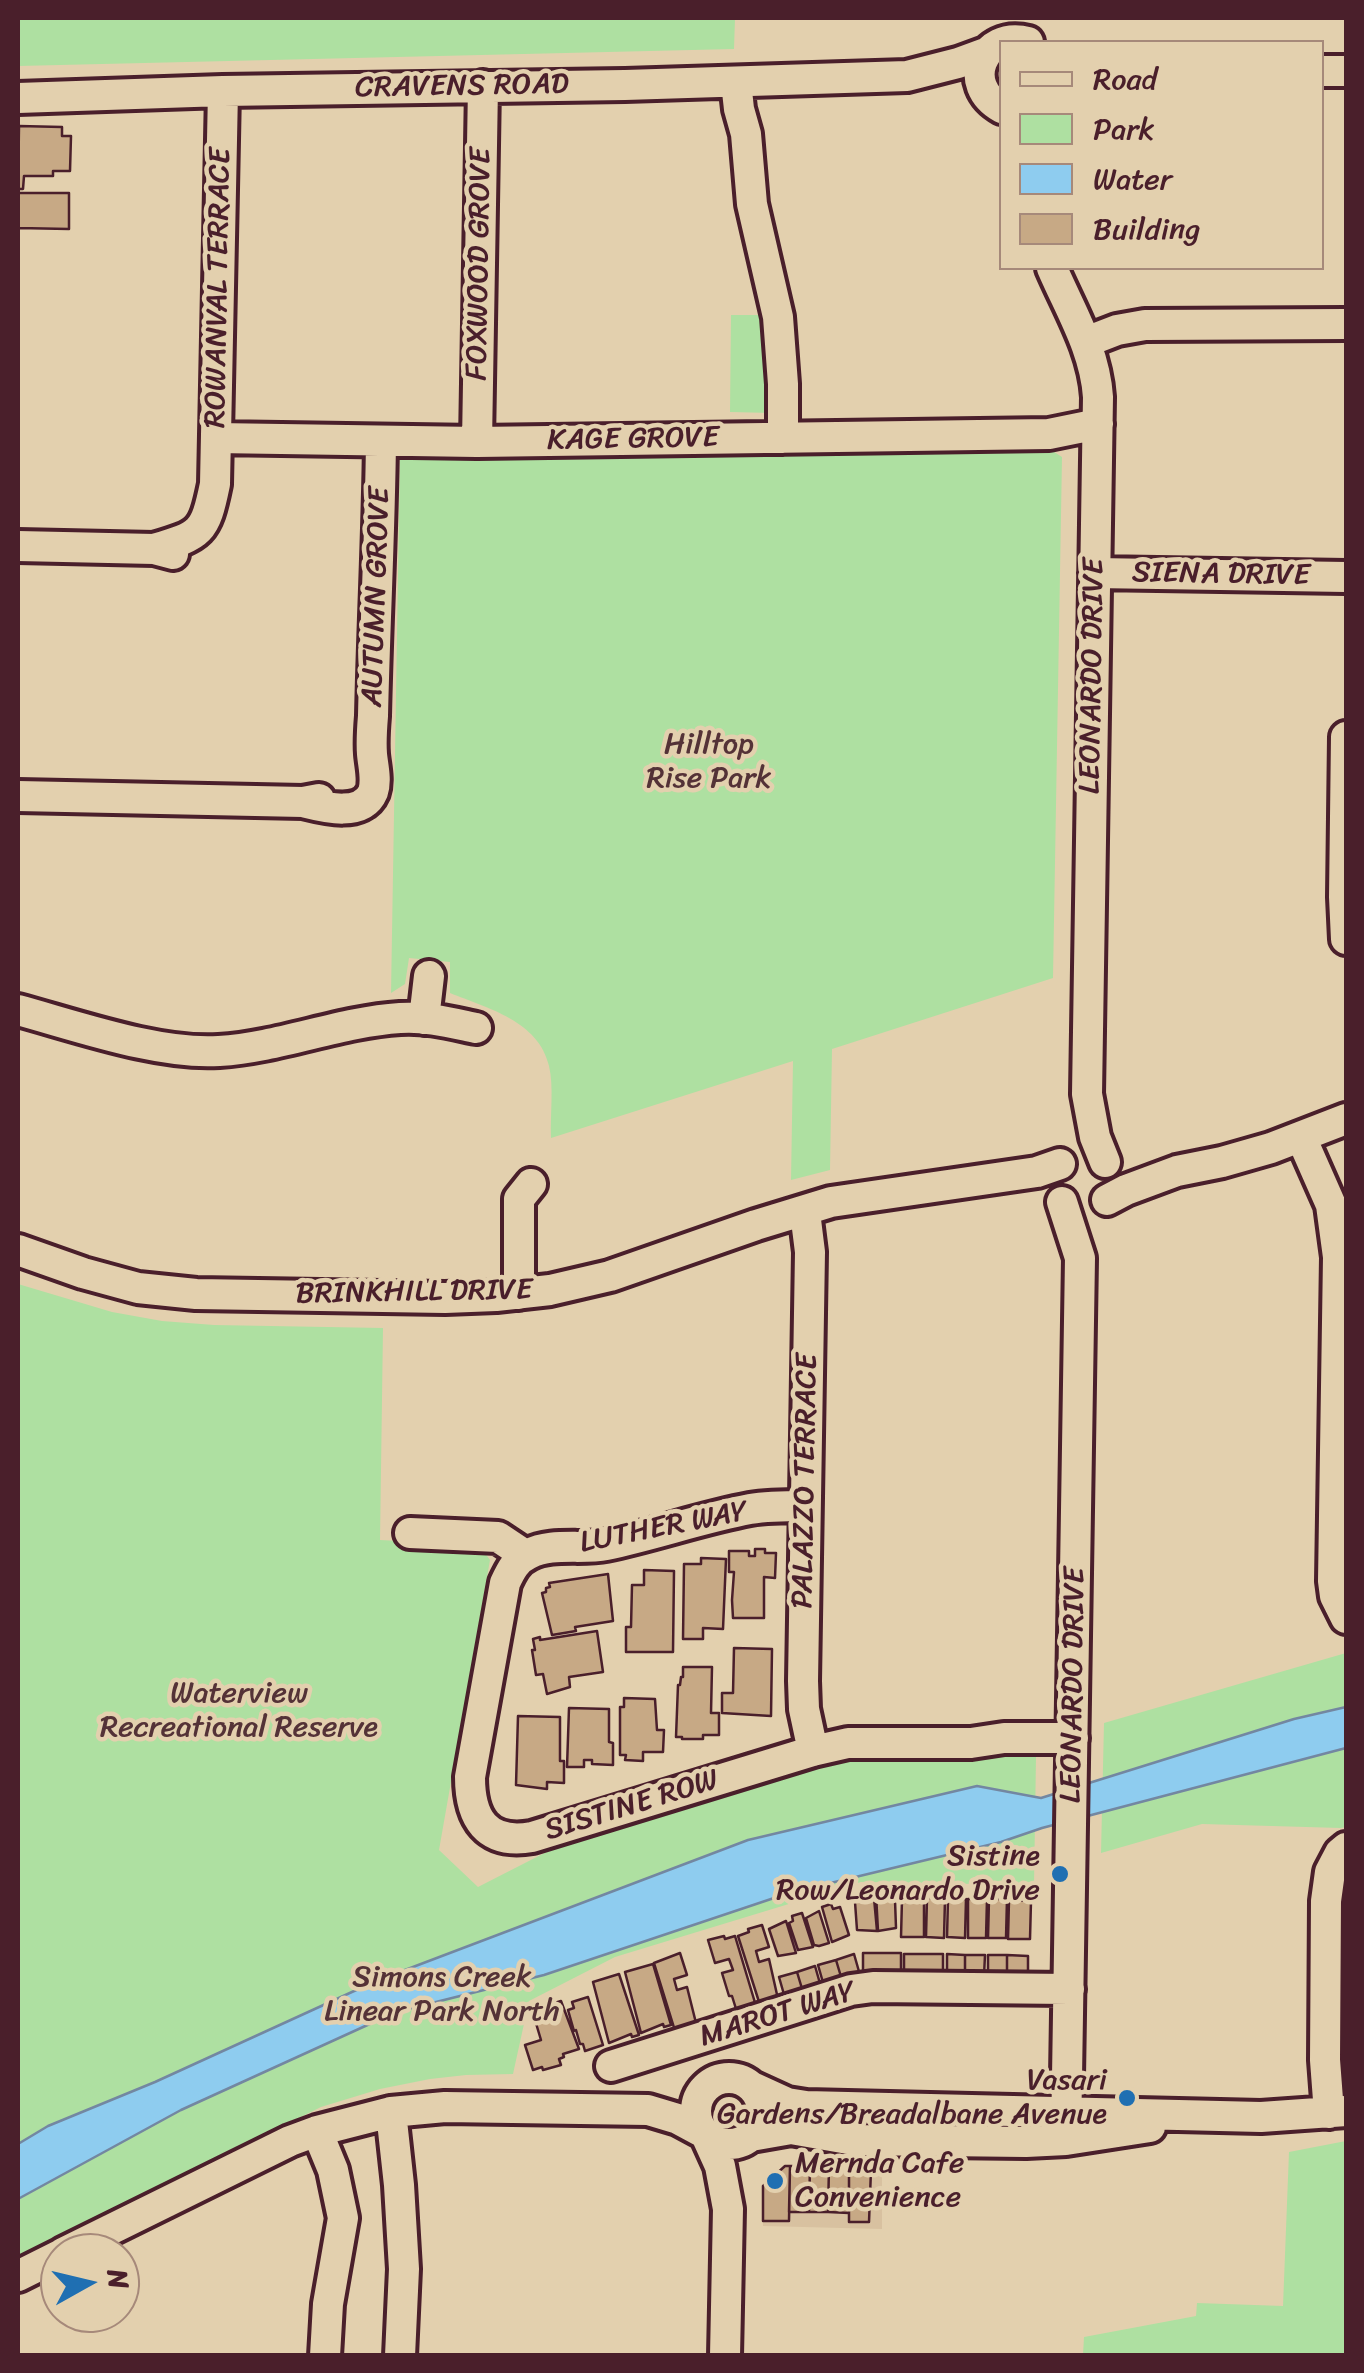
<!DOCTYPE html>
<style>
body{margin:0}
#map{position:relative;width:1364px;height:2373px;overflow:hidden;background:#e3d0ae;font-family:Sriracha,sans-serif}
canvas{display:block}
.frame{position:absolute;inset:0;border:20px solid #4a1f2b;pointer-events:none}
.legend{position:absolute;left:999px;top:40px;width:325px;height:230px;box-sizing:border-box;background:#e3d0ae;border:2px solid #a6897a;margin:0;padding:12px 18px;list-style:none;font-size:30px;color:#4a1f2b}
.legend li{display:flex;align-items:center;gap:20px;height:50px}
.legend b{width:50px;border:2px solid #a6897a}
.north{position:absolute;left:40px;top:2233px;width:100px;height:100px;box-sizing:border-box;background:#e3d0ae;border:2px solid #a6897a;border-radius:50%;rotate:82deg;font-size:28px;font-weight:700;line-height:40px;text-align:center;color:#4a1f2b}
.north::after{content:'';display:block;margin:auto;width:35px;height:45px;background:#1f6fb2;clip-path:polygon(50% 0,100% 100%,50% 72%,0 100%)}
</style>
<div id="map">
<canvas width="1364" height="2373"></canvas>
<div class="frame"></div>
<ul class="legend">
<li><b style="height:12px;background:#e3d0ae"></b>Road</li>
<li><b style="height:28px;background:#aee0a1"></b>Park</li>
<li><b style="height:28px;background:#8eccef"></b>Water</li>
<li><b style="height:28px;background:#c7a985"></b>Building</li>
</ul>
<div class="north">N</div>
</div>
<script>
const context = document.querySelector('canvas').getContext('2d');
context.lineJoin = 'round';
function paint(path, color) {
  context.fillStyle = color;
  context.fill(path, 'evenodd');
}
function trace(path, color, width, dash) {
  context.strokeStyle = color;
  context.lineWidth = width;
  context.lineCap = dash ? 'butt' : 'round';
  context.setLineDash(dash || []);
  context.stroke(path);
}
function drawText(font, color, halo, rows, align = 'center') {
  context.font = font + ' Sriracha,sans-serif';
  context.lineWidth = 9;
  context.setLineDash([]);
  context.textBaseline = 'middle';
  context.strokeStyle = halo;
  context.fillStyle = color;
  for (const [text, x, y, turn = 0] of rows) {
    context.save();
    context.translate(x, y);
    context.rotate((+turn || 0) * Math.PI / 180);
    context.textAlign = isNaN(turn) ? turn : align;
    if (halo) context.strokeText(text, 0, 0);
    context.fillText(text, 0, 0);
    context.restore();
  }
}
paint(new Path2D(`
 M785,2166L882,2168V2229L763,2226V2186Z`), '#d8c1a0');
paint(new Path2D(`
 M18,18H735L734,49L18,66Z
 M731,315H766L773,413L730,412Z
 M1048,448L1062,457L1053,978L832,1049L830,1170L791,1180L793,1061L551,1138C550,1116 554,1086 549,1066C539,1021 487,1008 450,993V962L409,958L405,984L391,993L400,456Z
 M18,1284L112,1312L162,1321L214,1325L383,1328L380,1540L479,1545L490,1560L439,1850L478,1887L570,1840L844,1756L981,1759L1021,1747L1036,1757L1034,1885L861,1882L615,1957L529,2001L513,2074L466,2075L430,2079L380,2089L321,2107L18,2258Z
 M1346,1653V1827L1341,1828L1202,1824L1101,1853L1104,1723Z
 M1346,2141V2355H1083L1084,2337L1196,2316L1197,2303L1283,2306L1289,2152Z`), '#aee0a1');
const water = new Path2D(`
 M1346,1707V1748L1042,1828L1001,1842L789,1893L544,1975L396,2012L181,2110L18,2199V2144L48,2126L155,2082L376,1981L748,1840L977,1786L1041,1798L1294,1719Z`);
paint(water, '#8eccef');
trace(water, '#7387a1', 2.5);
const building = new Path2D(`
 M19,126L62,127V136H71L70,171H53V176H24L23,189H18Z
 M18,193H69V229L18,228V232Z
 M755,1549H765V1553H776L775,1578L764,1577V1618H733L732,1600L734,1572H729V1551H749V1556H755Z
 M701,1558L726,1559L723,1629L703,1628V1639H683L684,1564H701Z
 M644,1570L674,1571L673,1652H626V1627H631L632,1585H644Z
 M608,1574L613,1621L575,1627L576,1631L552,1635L542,1593L546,1592V1588L550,1587L549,1583Z
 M597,1631L603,1672L569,1677L570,1687L547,1694L543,1674L536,1675L532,1650H535L533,1639L540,1637V1640Z
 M734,1648L772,1649L771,1716L722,1713V1693H733Z
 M683,1667H712L711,1713H719V1735H703V1739H682V1737H676L678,1685H680L681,1677H683Z
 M624,1698L655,1699L657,1730H664L663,1752H643V1761L625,1760L626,1755H620V1707H624Z
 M569,1708L609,1709V1742L613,1743V1765L592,1764V1760H584V1767H567Z
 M518,1716L560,1717V1761H564V1783L547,1782V1789L516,1785Z
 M876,1894H886L887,1899L895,1900L896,1928L878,1931Z
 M874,1898L877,1931L857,1930L855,1902Z
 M927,1898L945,1899L944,1938L926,1937Z
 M902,1899H924V1937H901Z
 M948,1899H966L965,1938L947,1937Z
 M968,1899H987L986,1938H968Z
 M989,1899H1007L1006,1938H988Z
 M1009,1900L1031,1901L1030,1939H1008Z
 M831,1904L833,1909L840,1907L849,1935L832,1942L822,1907Z
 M819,1911L829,1943L819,1946L814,1945L806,1918Z
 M802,1913L813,1947L798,1950L789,1923L793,1921L792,1916Z
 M786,1921L796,1953L778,1956L769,1929Z
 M762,1925L769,1947L756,1951L759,1962L769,1959L778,1999L760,2005L738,1936L749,1932L748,1929Z
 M724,1936L725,1939L735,1936L756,2006L737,2012L732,1996H729L722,1973L733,1970L729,1959L715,1963L708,1940Z
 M680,1953L687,1975L674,1979L677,1990L687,1987L697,2027L676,2034L654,1963Z
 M863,1953H901V1975L863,1974Z
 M854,1954L860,1975L842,1980L836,1960Z
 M904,1954H943V1975L904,1974Z
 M947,1954L965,1955V1975H947Z
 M965,1955H985L984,1976L965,1975Z
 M988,1955H1007V1976L988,1975Z
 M1007,1955L1028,1956V1976H1007Z
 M836,1960L842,1980L824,1986L818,1965Z
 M653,1964L671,2025L664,2027L663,2024L641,2033L625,1972Z
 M815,1966L821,1987L803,1992L797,1972Z
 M797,1972L803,1992L785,1998L779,1977Z
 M619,1974L639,2035L632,2037L631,2034L609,2043L593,1982Z
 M588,1997L603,2045L585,2051L583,2044H580L576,2030L574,2031L568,2010L574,2008L572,2002Z
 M561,2001L579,2049L563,2054L564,2057L559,2059L561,2065L543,2070L542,2067L533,2070L525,2045L541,2040L532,2010Z
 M785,2166H790L789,2221H763V2186Z
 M790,2166H810L809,2212H789Z
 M810,2166L829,2167L828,2212H809Z
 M829,2167H849V2213L828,2212Z
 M849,2170H871L869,2222H849Z`);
paint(building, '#c7a985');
trace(building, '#4a1f2b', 2.5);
const minor = new Path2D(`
 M1322,71H1346
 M736,82L739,109L746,134L752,204L778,317L783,384V438
 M18,98L223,91L625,85L907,76L958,63L988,52
 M1002,108C960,85 982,30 1028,42
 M1052,268C1070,310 1095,350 1098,397L1087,1094L1095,1137L1105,1162
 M1086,342L1117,330L1145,325L1346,324
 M216,438L477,442L909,436L1049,434L1098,424
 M477,442L483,86
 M18,546L154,549L173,554
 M154,549C201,535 205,533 215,484L223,91
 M1095,573L1346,577
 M1346,737L1344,897L1346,939
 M18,796L303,802L319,799
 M303,802C323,807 362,818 373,792C377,780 373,766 372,754C371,741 372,728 373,716C375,624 380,533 381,441
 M18,1010C77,1026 159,1055 219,1051C281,1047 339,1022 400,1018C425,1016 452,1023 476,1028
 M424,1019L429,976
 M1301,1137L1331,1205L1338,1257L1333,1581L1335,1596L1346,1618
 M1107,1200L1126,1190L1177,1171L1222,1162L1271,1148L1346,1119
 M1062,1202L1080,1258L1066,2140
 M805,1212L810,1252L803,1681L804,1709L813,1751
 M18,1250L83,1273L138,1288L196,1294L445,1298L496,1296L550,1290L610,1276L756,1225L831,1202L1037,1172L1060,1164
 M519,1294V1199L531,1184
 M805,1506C787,1506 768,1506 750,1509C702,1518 654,1535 606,1545C581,1550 552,1542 529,1554C516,1560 511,1570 505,1583L470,1777C470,1818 486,1845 532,1837L813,1751L848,1743H971L1004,1738H1073
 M410,1533L498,1537L525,1555
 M611,2066L851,1990L873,1987L1069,1989
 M696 2111a33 33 0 1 1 66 0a33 33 0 1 1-66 0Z
 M752,2087L787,2103L806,2106L1261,2117L1346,2111
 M391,2112L399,2185L404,2269L400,2356
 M1329,2113L1325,2060L1326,1901L1330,1872L1340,1853L1346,1848
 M317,2131L333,2170L343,2218L328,2304L325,2356
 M706,2135L720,2166L728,2209L725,2356
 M751,2136L791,2129L854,2140L1026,2142L1066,2140L1150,2127
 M63,2253L290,2141L317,2131L391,2112L445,2107L648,2110L678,2119L704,2133
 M18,2276L60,2255`);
trace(minor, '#4a1f2b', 38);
trace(minor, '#e3d0ae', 30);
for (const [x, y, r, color] of [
 [1060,1874,10,"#1f6fb2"],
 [1127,2098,10,"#1f6fb2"],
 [775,2181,10,"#1f6fb2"]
]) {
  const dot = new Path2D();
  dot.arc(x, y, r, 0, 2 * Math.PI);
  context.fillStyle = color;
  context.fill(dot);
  trace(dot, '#e3d0ae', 4);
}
drawText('30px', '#4a1f2b', '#e3d0ae', [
 ["CRAVENS ROAD",462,87,-1],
 ["FOXWOOD GROVE",480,264,-89],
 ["ROWANVAL TERRACE",219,288,-89],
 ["KAGE GROVE",633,440,-1],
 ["SIENA DRIVE",1221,575,1],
 ["AUTUMN GROVE",377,597,-88],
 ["LEONARDO DRIVE",1093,676,-89],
 ["BRINKHILL DRIVE",414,1293,-1],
 ["PALAZZO TERRACE",806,1481,-89],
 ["LUTHER WAY",664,1528,-11],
 ["LEONARDO DRIVE",1074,1685,-89],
 ["SISTINE ROW",632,1806,-17],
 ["MAROT WAY",778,2015,-17]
]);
drawText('30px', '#543237', '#e3d0ae', [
 ["Hilltop",709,745],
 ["Rise Park",709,779],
 ["Waterview",239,1694],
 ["Recreational Reserve",239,1728],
 ["Simons Creek",442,1978],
 ["Linear Park North",442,2012]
]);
drawText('30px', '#4a1f2b', '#e3d0ae', [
 ["Sistine",1040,1857],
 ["Row/Leonardo Drive",1040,1891],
 ["Vasari",1107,2081],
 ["Gardens/Breadalbane Avenue",1107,2115],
 ["Mernda Cafe",795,2164,"left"],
 ["Convenience",795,2198,"left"]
], 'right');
</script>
